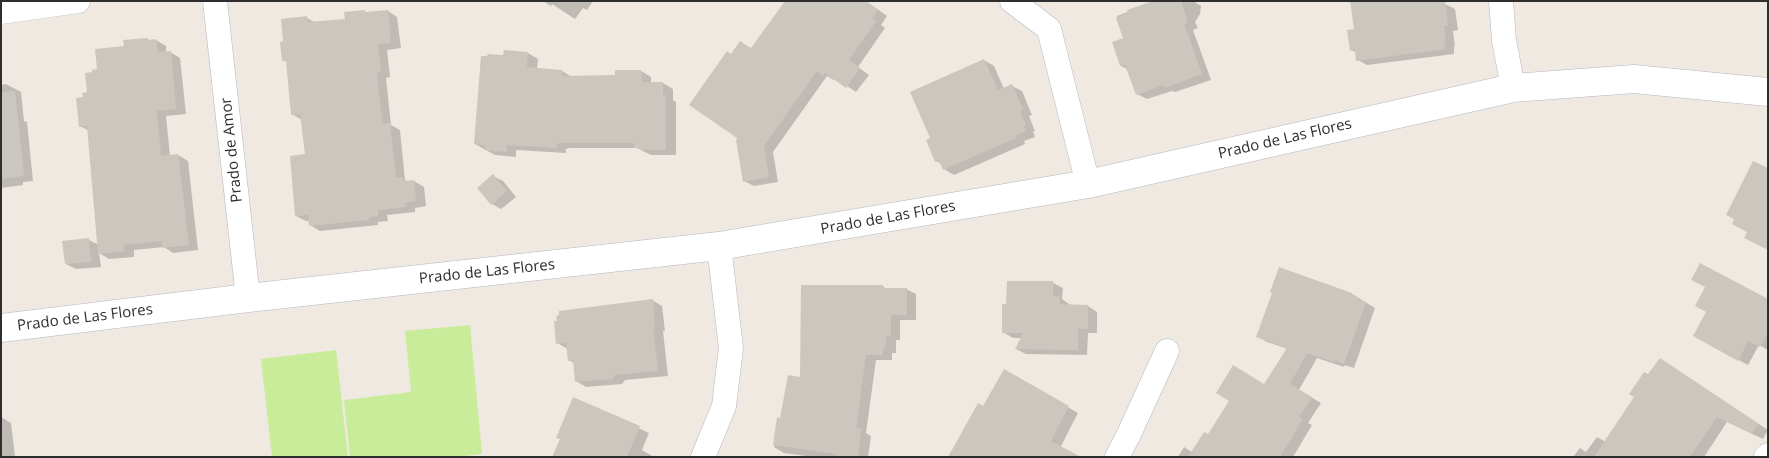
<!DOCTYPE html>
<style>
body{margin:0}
#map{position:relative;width:1769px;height:458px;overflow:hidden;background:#efe9e1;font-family:"Open Sans",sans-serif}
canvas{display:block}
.frame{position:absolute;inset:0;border:2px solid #2e2e2e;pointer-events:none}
</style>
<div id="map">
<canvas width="1769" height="458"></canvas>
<div class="frame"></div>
</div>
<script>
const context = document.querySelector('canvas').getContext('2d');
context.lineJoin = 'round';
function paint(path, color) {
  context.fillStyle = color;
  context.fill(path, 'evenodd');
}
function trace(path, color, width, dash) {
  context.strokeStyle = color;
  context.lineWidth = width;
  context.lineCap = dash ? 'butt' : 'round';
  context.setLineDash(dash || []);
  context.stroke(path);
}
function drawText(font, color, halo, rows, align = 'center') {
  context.font = font + ' "Open Sans",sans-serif';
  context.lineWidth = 4;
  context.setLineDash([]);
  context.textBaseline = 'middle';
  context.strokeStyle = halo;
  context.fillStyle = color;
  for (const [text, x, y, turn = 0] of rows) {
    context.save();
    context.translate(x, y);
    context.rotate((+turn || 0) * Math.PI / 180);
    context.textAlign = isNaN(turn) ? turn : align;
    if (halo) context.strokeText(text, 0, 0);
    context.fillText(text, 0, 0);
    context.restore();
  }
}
paint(new Path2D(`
 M470,325L482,454L456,457H350L344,400L411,392L405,331Z
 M336,350L348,457H272L261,359Z`), '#c9ec9a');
paint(new Path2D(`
 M543,1H593L587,10L583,8L575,19L552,4L551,6Z
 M784,1H866L887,16L881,25L885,28L858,67L869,75L856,92L835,78L834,80L827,76L773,152L778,182L754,186L744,181L732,56L752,49L784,4Z
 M1157,1H1193L1201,6L1200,14L1195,22L1198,28L1193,30L1211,80L1175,92L1172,91L1147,99L1137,94L1129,70L1121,66L1125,39L1117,16Z
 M1445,4L1455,9L1458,30L1453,31L1455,46H1454V54L1367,65L1358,60L1357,53L1351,50Z
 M388,11L397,17L401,48L387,50L390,77L386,78L391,125L400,130L405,180L408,182L414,181L424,187L426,206L415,208V212L387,215L388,221L378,222V225L320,231L310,225L309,221H306L296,216L306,155L302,120L292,114L287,62L283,60L285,42L307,18L316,23L346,20Z
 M148,39L151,41L156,40L166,46V53L170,52L180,58L186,114L166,116L170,156L178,155L188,161L198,250L173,253L164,247L134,250V257L109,259L99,253L101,267L76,269L66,264L89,240L99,245L89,131L80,126L84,99L88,93L93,73L126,47Z
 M505,52L528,53L538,59L537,69L562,71L572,77L616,76L641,71L651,77V83H663L673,89V100L676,102V155H651L637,148H570L566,149V153L516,150V157L495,155L475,144Z
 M984,60L994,66L1004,89L1012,86L1022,91L1032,115L1029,116L1035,131H1033L1035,137L1024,141L1025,144L954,175L944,169L942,164L936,161L932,139Z
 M6,84L21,92L24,121L27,122L33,181L23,182V185L1,188V85Z
 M493,176L503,181L516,197L501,209L492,204Z
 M1053,283L1063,288L1062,299L1069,304V306H1088L1097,312V333H1088L1087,355L1026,354L1016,349L1022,338H1013L1003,332Z
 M882,286L887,289H906L916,294V320H900V340H896V353H892V360H876L866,433L871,436L868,457H813L784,453L774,447L778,418L781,419L802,378Z
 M1352,294L1375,308L1354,368L1345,365L1344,367L1317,358L1299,390L1321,403L1308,423L1312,425L1293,457H1178L1184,447L1192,452L1208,436L1265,386L1288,349L1267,342L1257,336Z
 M652,300L662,306L665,331H663L668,376L625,380L622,384L586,387L576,381L574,363L569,360L568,349L557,343Z
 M1768,300V350L1759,345L1748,365L1695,336Z
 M1670,365L1768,430L1763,439L1727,422L1704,457H1573L1580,448L1586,452L1597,437L1606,442L1649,376Z
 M1004,371L1078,413L1060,448L1062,457H948L983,408Z
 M574,399L649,433L642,450L654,457H554L561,440Z
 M1,417L11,423L15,457H1Z`), '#0003');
paint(new Path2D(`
 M785,1H866L878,10L872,18L876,21L849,60L860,68L846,88L825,73L823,76L817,71L764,146L769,177L743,182L736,140L737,138L689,105L727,51L731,54L740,41L751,48Z
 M1153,1H1181L1188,23L1184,24L1202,74L1164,88V85L1136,95L1125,65L1120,66L1112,42L1123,38L1116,18L1128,13L1127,10Z
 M1350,1H1445L1448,25L1444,26L1446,42H1444L1445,49L1356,61L1355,50L1350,51L1347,30L1354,29Z
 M365,10V12L388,10L391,43L378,44L381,72L377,73L382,120L383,124L390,123L396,178L403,177V181L414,180L416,201L405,203L406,207L378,210V216L369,217V220L309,226L308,215L295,216L290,156L305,154L300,114L291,115L286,60L282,61L280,42L283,41L281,19L307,16L308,22L345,19L344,12Z
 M148,38V40L156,39L158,52L171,51L176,109L157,111L161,156L178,154L189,245L162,248V241L124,245L125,251L98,254L87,126L79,127L76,98L83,97L82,93L87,92L85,73L92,72V70L97,69L95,49L124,46L123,40Z
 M504,50L528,52L527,67L562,70V76L615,75V70H641L642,82H663V95H666V150H640V148H634V143H559L557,144L556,148L507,145L506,152L484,150L485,145L474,144L481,56H487L488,54L503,55Z
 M984,59L998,90L1012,84L1023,109L1020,111L1026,125L1024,126L1026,131L1015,136L1016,138L943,170L939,161L935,162L926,140L930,138L910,92Z
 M15,91L24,176L1,179V92Z
 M1753,161L1768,168V250L1744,238L1747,232L1732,224L1734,219L1726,215Z
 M493,174L507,191L491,205L477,188Z
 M89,238L91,262L65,264L62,241Z
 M1700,263L1768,299V333L1760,347L1748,341L1738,361L1693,336L1706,312L1695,306L1705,287L1691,280Z
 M1279,267L1352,293V295L1358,297L1357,299L1366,302L1344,364L1335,360L1334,362L1307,353L1290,384L1312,397L1299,417L1303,419L1280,457H1188L1204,432L1208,434L1229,401L1216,393L1233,365L1264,384L1287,348L1256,337L1272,293L1270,292Z
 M1007,281H1053V296L1060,297V304L1088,305V329H1078V350L1015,349L1023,333H1002V304H1006Z
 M801,285H883V288H907V315H891V336H886V348H883V355H866L856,428L861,429L858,457H836V454L773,445L777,417L780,418L788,375L800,377Z
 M653,299L655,326H653L658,371L615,375L612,379L575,382L573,360L568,361L566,343L556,344L554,321H557L556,316L559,315V311Z
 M1660,358L1758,424L1752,434L1717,417L1690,457H1594L1634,397L1629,394L1644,372L1648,374Z
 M1004,369L1069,406L1051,441L1081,457H948L978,403L983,406Z
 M573,397L640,426L627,457H552L560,439L556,438Z`), '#cbc7bf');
const street = new Path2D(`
 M215,1L248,298
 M1012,1L1049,29L1088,184
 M1501,1L1504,40L1513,88
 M1,12L78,1
 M703,457L724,406L731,348L719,246
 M1117,457L1129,434L1167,351
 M1766,457L1768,455`);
const secondary = new Path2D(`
 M1,328L248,298L719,246L1088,184L1513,88L1634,79L1768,92`);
trace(street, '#b4b7c1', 25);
trace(secondary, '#b4b7c1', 29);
trace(street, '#fff', 24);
trace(secondary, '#fff', 28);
drawText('15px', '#2e2e2e', '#fff', [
 ["Prado de Las Flores",1285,139,-13],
 ["Prado de Amor",232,150,-96],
 ["Prado de Las Flores",888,218,-10],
 ["Prado de Las Flores",487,272,-6],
 ["Prado de Las Flores",85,318,-7]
]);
</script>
